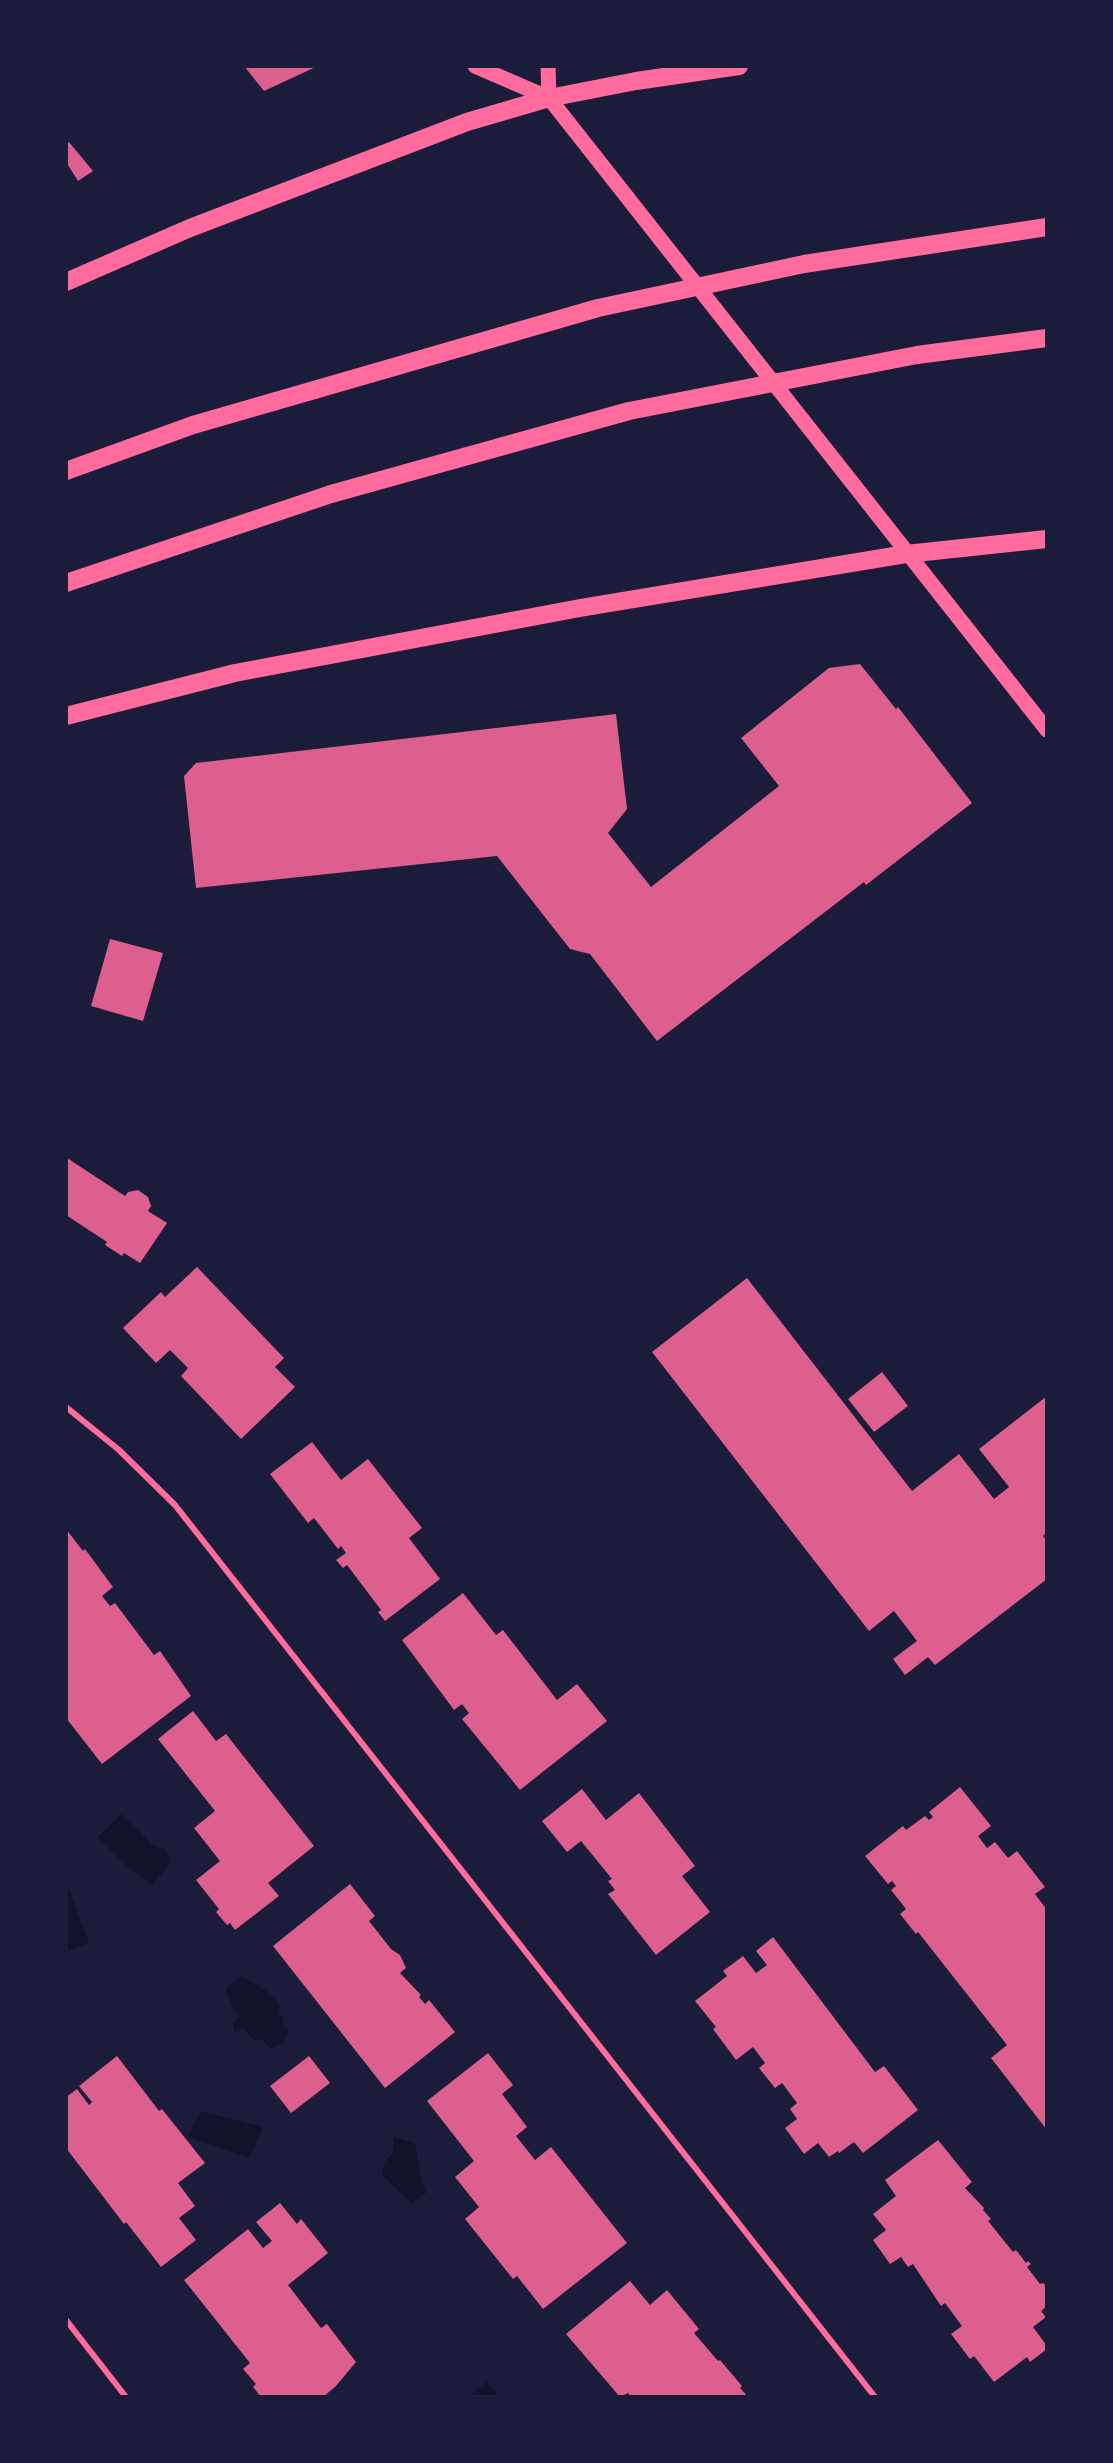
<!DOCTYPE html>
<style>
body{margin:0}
#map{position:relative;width:1113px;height:2463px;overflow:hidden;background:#1b1b3a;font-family:Roboto,sans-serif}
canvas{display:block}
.frame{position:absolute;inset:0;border:68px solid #1b1b3a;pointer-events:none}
</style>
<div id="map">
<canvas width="1113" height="2463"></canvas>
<div class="frame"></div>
</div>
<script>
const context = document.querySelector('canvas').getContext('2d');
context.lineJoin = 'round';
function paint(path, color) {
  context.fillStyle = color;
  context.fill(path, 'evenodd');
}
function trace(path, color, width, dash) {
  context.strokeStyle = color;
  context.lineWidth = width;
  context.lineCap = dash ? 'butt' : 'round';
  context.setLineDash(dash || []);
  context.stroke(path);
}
paint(new Path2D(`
 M121,1814L153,1845L158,1848H163L172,1861L152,1885L132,1871L98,1837Z
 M66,1883L89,1943L66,1952Z
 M240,1977C247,1978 274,1995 277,2001C281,2010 276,2009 284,2019L283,2025L288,2031L284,2043L272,2048L267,2046L262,2039L255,2041L244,2028L235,2033L233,2029V2023L240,2017L230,2003L231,2000L227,1995V1987Z
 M200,2111L263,2127L249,2158L188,2137Z
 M393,2137L415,2143L422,2183L426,2193L411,2203L382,2175L384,2163L393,2153Z
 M487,2382L499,2397H468Z`), '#12122b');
paint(new Path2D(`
 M244,66H318L264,91Z
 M69,142L93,171L78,181L66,162V144Z
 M860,664L896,709L898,707L972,803L866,885L864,882L657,1041L590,954L570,949L497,856L196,888L184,776L196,763L616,714L627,809L608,833L651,887L779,786L741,738L829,668Z
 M110,939L163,953L143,1021L91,1006Z
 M67,1158L125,1196L128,1192L138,1190L148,1197L151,1206L148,1211L167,1223L140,1263L124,1253L122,1256L105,1245L107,1242L66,1215Z
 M197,1267L284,1358L275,1367L295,1387L241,1439L181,1376L188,1368L170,1350L156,1363L123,1328L161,1292L165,1297Z
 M747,1278L912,1491L959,1454L994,1499L1009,1487L979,1449L1047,1396V1532L1043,1536L1047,1541V1579L935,1665L928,1657L905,1675L893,1659L917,1641L894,1611L869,1631L652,1352Z
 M882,1372L908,1406L874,1432L848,1399Z
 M312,1442L341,1480L368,1459L422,1528L409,1538L440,1579L385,1621L378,1612L381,1610L347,1565L343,1568L336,1560L346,1553L341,1546L338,1549L314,1518L308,1523L270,1474Z
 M66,1529L83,1551L85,1549L113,1587L102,1596L110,1606L115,1603L154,1655L160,1651L191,1696L102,1764L66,1718Z
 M463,1593L496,1635L503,1630L557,1700L577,1684L607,1721L520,1790L462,1719L469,1713L462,1704L454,1710L402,1640Z
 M193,1711L216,1741L226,1734L314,1846L268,1883L279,1896L235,1930L230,1923L227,1925L216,1912L219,1909L196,1880L220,1861L194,1828L215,1811L158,1739Z
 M960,1787L991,1826L978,1836L987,1848L995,1842L1008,1858L1017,1851L1045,1887L1035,1894L1047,1910V2019L1045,2020L1047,2022V2130L991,2058L1007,2045L918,1932L916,1934L900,1914L906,1909L891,1890L896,1886L892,1881L888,1884L865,1856L903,1826L906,1830L925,1816L929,1820L933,1817L929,1812Z
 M582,1789L606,1820L639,1793L695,1866L682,1876L710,1912L656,1955L608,1894L615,1890L608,1881L612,1879L581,1841L567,1852L542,1821Z
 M350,1884L375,1916L369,1921L391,1949L400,1955L406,1968L400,1973L421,1995L419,1997L425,2004L429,2000L455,2032L385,2088L273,1946Z
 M773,1937L875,2072L884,2066L918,2110L863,2153L854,2142L839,2153L838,2151L829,2157L818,2143L804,2154L785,2128L797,2119L790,2109L797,2103L782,2083L775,2088L759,2068L765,2063L753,2047L736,2060L713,2029L716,2027L695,2001L727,1976L723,1971L743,1956L756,1973L767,1965L756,1951Z
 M488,2053L513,2085L502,2094L527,2127L516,2136L535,2160L551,2147L627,2243L543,2309L517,2276L513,2279L465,2219L479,2207L455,2177L474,2161L427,2101Z
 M117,2056L159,2111L162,2109L205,2163L178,2183L195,2206L179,2218L196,2240L161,2267L126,2222L124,2224L66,2148V2097L77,2089L89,2105L92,2102L79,2086Z
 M309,2056L330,2083L291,2113L270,2086Z
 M938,2140L972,2182L965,2188L984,2208L983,2210L991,2219L988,2221L1013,2252L1016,2250L1026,2263L1028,2261L1031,2264L1027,2267L1040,2284L1043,2283L1047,2287V2306L1041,2311L1046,2317L1033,2327L1047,2346V2349L1030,2362L1027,2357L994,2382L974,2356L970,2359L951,2334L962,2326L945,2303L941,2306L913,2264L908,2267L901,2257L890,2264L873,2240L886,2230L873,2214L896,2196L885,2180Z
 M280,2203L297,2224L301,2219L328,2253L288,2285L321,2328L327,2324L356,2362L336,2386L323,2397H261L253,2387L256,2384L243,2369L250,2363L184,2280L248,2229L263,2248L272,2241L256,2222Z
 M630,2281L650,2305L667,2290L699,2329L694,2333L718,2361L720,2360L742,2386L740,2388L748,2397H631L628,2393L620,2397L566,2334Z`), '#dd5f8e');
trace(new Path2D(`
 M66,1407L119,1450L175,1505L875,2397
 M66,2320L126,2397`), '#ff6b9d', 6);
trace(new Path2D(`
 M475,66L549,98L1047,730
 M548,66L549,98`), '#ff6b9d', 15);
trace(new Path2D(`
 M66,282L190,228L467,122L549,98L636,81L739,66
 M66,471L193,425L598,308L804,264L1047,227
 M66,583L331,494L629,411L917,355L1047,338
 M66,716L235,673L580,608L906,554L1047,539`), '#ff6b9d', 18);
</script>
